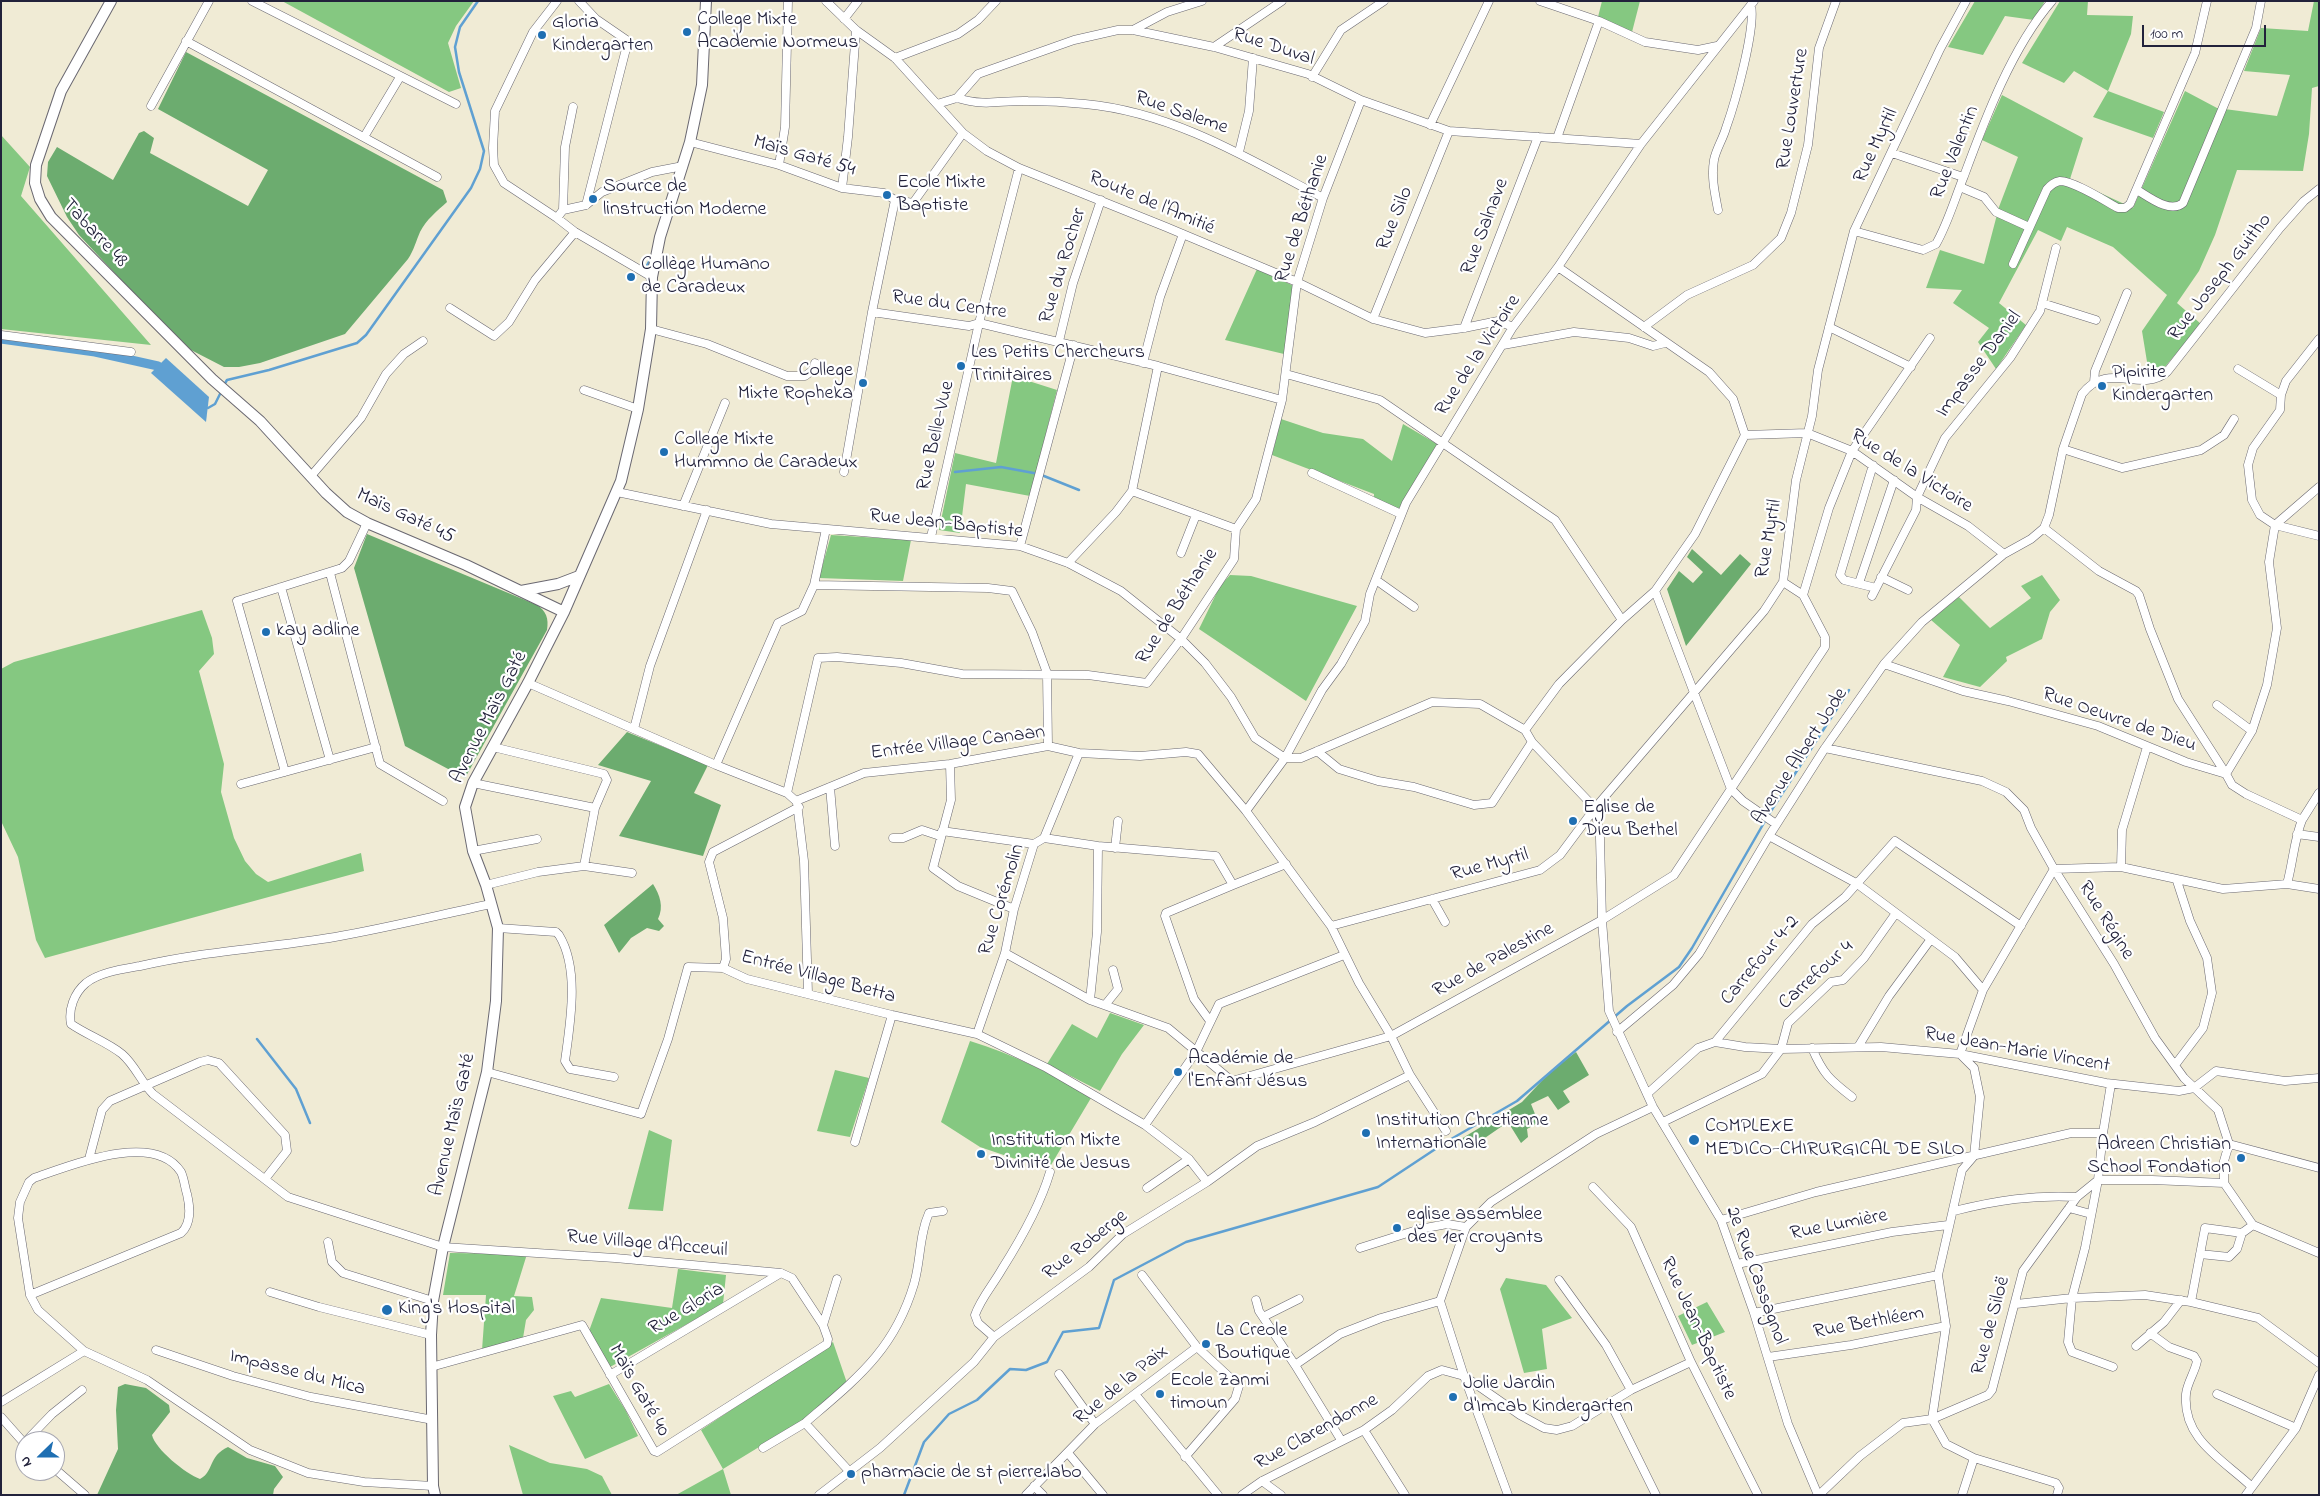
<!DOCTYPE html>
<meta charset="utf-8">
<style>
body{margin:0}
#map{position:relative;width:2320px;height:1496px;overflow:hidden;background:#f0ebd5;font-family:"Indie Flower",sans-serif}
canvas{display:block}
.frame{position:absolute;inset:0;border:2px solid #22223b;pointer-events:none}
.north{position:absolute;left:15px;top:1431px;width:50px;height:50px;box-sizing:border-box;background:#fff;border:1px solid #a7a7b1;border-radius:50%;rotate:248deg;font-size:14px;font-weight:700;line-height:20px;text-align:center;color:#22223b}
.north::after{content:'';display:block;margin:auto;width:18px;height:22px;background:#1f6fb2;clip-path:polygon(50% 0,100% 100%,50% 72%,0 100%)}
.scale{position:absolute;left:2142px;top:25px;width:124px;height:22px;box-sizing:border-box;border:2px solid #22223b;border-top:0;padding-left:6px;font-size:15px;line-height:18px;white-space:nowrap;color:#22223b;-webkit-text-stroke:4px #fff;paint-order:stroke}
</style>
<div id="map">
<canvas width="2320" height="1496"></canvas>
<div class="frame"></div>
<div class="north">N</div>
<div class="scale">100 m</div>
</div>
<script>
const context = document.querySelector('canvas').getContext('2d');
context.lineJoin = 'round';
function paint(path, color) {
  context.fillStyle = color;
  context.fill(path, 'evenodd');
}
function trace(path, color, width, dash) {
  context.strokeStyle = color;
  context.lineWidth = width;
  context.lineCap = dash ? 'butt' : 'round';
  context.setLineDash(dash || []);
  context.stroke(path);
}
function drawText(font, color, halo, rows, align = 'center') {
  context.font = font + ' "Indie Flower",sans-serif';
  context.lineWidth = 4.5;
  context.setLineDash([]);
  context.textBaseline = 'middle';
  context.strokeStyle = halo;
  context.fillStyle = color;
  for (const [text, x, y, turn = 0] of rows) {
    context.save();
    context.translate(x, y);
    context.rotate((+turn || 0) * Math.PI / 180);
    context.textAlign = isNaN(turn) ? turn : align;
    if (halo) context.strokeText(text, 0, 0);
    context.fillText(text, 0, 0);
    context.restore();
  }
}
paint(new Path2D(`
 M282,1H474L456,26L448,43L461,88L449,92Z
 M1602,1H1640L1632,32L1598,17Z
 M1975,1H2045L2034,20L2005,16L1983,55L1948,47Z
 M2060,1H2088L2087,15L2133,16L2131,34L2108,91L2164,112L2153,138L2093,117L2108,91L2074,71L2064,83L2022,63Z
 M2314,1H2319V86L2312,88L2309,134L2303,171L2237,170L2215,235L2199,271L2177,303L2201,324L2158,375L2149,374L2142,331L2167,295L2113,247L2067,227L2061,241L2038,230L1999,303L2026,325L1996,369L1978,342L1989,328L1953,303L1962,290L1926,288L1940,250L1984,264L1999,207L2018,157L1982,140L2002,95L2083,138L2070,179L2133,208L2185,91L2217,108L2277,116L2290,75L2244,71L2261,28L2308,31Z
 M1,135L30,167L21,196L151,345L1,329Z
 M1257,269L1294,286L1284,354L1225,340Z
 M1013,376L1057,390L1030,496L966,484L960,533L939,530L955,453L996,463Z
 M1281,419L1323,433L1363,439L1392,461L1403,424L1437,444L1398,510L1374,500V494L1272,455Z
 M831,535L911,540L903,581L819,578Z
 M1230,575L1251,576L1357,606L1306,701L1199,629L1220,586Z
 M2042,575L2060,600L2050,612L2042,639L2006,657L2007,661L1980,687L1943,677L1960,645L1931,620L1959,597L1990,628L2031,598L2021,586Z
 M202,610L212,638L214,654L199,671L224,764L221,792L234,838L245,861L256,874L268,882L361,853L364,871L45,958L36,940L18,857L1,821V669L14,662Z
 M1110,1013L1144,1025L1122,1054L1100,1091L1047,1064L1072,1024L1097,1038Z
 M970,1041C1013,1054 1053,1074 1091,1098L1048,1170L980,1147L941,1122Z
 M835,1070L869,1078L850,1137L817,1131Z
 M649,1130L672,1140L663,1211L628,1209Z
 M450,1253L527,1254L514,1296L532,1297L534,1310L526,1320L523,1338L482,1350L486,1295H443Z
 M678,1269L726,1275L723,1304L610,1367L589,1331L601,1298L672,1308Z
 M1506,1278L1546,1285L1572,1318L1542,1329L1547,1369L1524,1373L1500,1289Z
 M1707,1302L1725,1332L1692,1345L1678,1316Z
 M833,1342L847,1383L800,1422L723,1469L731,1495H676L723,1469L701,1430Z
 M609,1384L626,1411L638,1436L585,1459L553,1396L571,1391L575,1397Z
 M509,1445L550,1463L587,1469L602,1476L612,1495H523Z`), '#85c881');
paint(new Path2D(`
 M186,52L443,190L447,202C437,211 426,220 420,232C416,241 414,250 408,259L345,334L260,363L239,367H224L191,350L140,300L79,235L67,217L47,176L48,162L57,147L113,180L139,133L144,131L154,138L150,153L248,206L268,170L158,109Z
 M367,534L537,605C546,611 549,618 547,630L465,778L405,746L354,568Z
 M1692,549L1721,575L1740,554L1751,564L1686,646L1667,589L1679,571L1693,583L1703,572L1687,557Z
 M627,732L708,765L694,793L721,805L703,856L619,836L651,781L598,765Z
 M653,884C660,895 664,907 658,919L664,926L659,931L647,928L631,938L619,953L604,925Z
 M1576,1052L1589,1075L1563,1091L1570,1102L1558,1110L1548,1096L1531,1104L1537,1119L1536,1124L1527,1129L1528,1137L1521,1143L1508,1122L1469,1149L1461,1139L1522,1102L1550,1072Z
 M125,1384L146,1388L169,1405L170,1412L152,1435C155,1449 186,1474 200,1479C214,1472 208,1456 228,1447L247,1458L275,1466L283,1477L274,1489L273,1495H97L118,1449L116,1410L118,1387Z`), '#6cac6f');
paint(new Path2D(`
 M166,358L209,397L206,422L151,373Z`), '#5fa0d2');
trace(new Path2D(`
 M644,271L651,258
 M224,385L227,380L269,370L357,343L366,335L471,188L480,169L484,151L459,72L455,47L460,27L478,1
 M208,408L215,404L222,390
 M955,472L1001,467L1039,474L1079,490
 M1769,814L1849,690
 M257,1039L296,1089L310,1123
 M904,1495L924,1442L949,1414L977,1400L1010,1369L1026,1370L1047,1362L1063,1332L1099,1328L1114,1280L1186,1242L1378,1187L1446,1142L1517,1101L1627,1006L1679,967L1692,948L1765,821`), '#5fa0d2', 2.5);
trace(new Path2D(`
 M1,339L95,352L158,366`), '#5fa0d2', 9);
const minor = new Path2D(`
 M252,1L456,104
 M557,1L533,32L495,111L493,148L494,165L504,183L557,218L575,232L652,277
 M579,1L596,19L628,41L586,205
 M826,1L856,30L895,58L963,133L987,151L1019,168L1166,227L1297,282L1373,319L1425,333L1464,328L1498,321L1513,327
 M1540,1L1599,21L1645,42L1698,50L1717,46
 M844,19L858,1
 M1133,30L1167,12L1202,1
 M186,41L437,177
 M1214,47L1282,1
 M895,58L958,34L978,20L996,1
 M1312,77L1341,30L1384,1
 M957,98C987,107 1000,100 1028,101C1047,101 1066,102 1085,104C1172,112 1248,158 1323,198
 M937,104L957,98L978,74L1074,40L1118,30H1133L1214,47L1308,74L1361,100L1449,131L1641,144
 M151,106L209,1
 M1430,125L1489,1
 M364,137L400,77
 M1557,138L1599,21
 M690,142L779,165L842,188L884,193L895,200L913,203L963,133
 M1239,152L1249,111L1253,58
 M1892,153L1963,177
 M779,165L785,127L788,1
 M1960,187L1984,197L1996,212L2029,227
 M842,188L848,137L856,30
 M2137,190C2149,197 2170,214 2183,203L2256,28L2261,1
 M563,210L565,147L573,107
 M1718,210C1715,194 1711,177 1714,160C1716,149 1723,139 1726,128C1735,103 1756,28 1751,5
 M557,218L563,210L586,205L602,192L652,172L683,166
 M1854,231L1923,250L1936,244C1948,223 1955,198 1964,176C1985,119 2012,47 2052,1
 M2013,264L2047,189C2051,185 2054,182 2060,181C2074,181 2105,201 2118,208H2125L2130,204L2195,53L2207,1
 M1558,267L1709,372L1733,399L1745,435
 M2042,303L2096,320
 M450,308L494,336L509,322L535,280L575,232
 M872,312L969,326L979,323L1158,366L1282,400
 M1373,319L1449,131
 M1644,327L1687,295L1753,265L1781,238L1791,213L1808,145L1819,48L1836,1
 M1829,327L1911,367
 M1464,328L1538,137
 M651,329L707,344L787,376H805L813,370L815,363
 M1,335L131,352
 M2319,339L2286,381L2281,395L2280,410L2253,448L2248,465L2252,500L2260,515L2275,525L2319,536
 M1059,341L1073,283L1101,200
 M1503,345L1574,332L1629,338L1653,346L1665,343
 M1143,363L1160,297L1183,234
 M2238,369L2281,395
 M1286,374L1380,400L1555,520L1622,620
 M2094,382L2095,371L2127,293
 M584,390L638,409
 M2063,449L2122,468L2201,450L2224,435L2234,419
 M1873,465L1840,575L1844,580L1876,588
 M844,472L872,312L895,200
 M1312,473L1401,514
 M311,476L361,418L386,374L404,354L423,341
 M1132,491L1236,529
 M617,492L771,524L1020,546L1068,563L1121,591L1181,639L1205,663L1231,697L1255,738L1285,758H1301L1432,702L1480,704L1525,730L1532,742L1595,808L1600,838L1602,920L1609,1011L1653,1107L1721,1220L1754,1313L1788,1424L1818,1495
 M683,506L725,403
 M2044,528L2099,571L2136,591L2139,595L2150,629L2178,699L2226,774L2252,731L2267,685L2277,628L2269,562L2275,525L2319,487
 M931,537L979,323L1019,168
 M1020,546L1074,345
 M1181,553L1196,515
 M1068,563L1116,512L1132,491L1158,366
 M330,573L380,764L443,801
 M1881,577L1908,590
 M1376,580L1414,607
 M1859,583L1894,480
 M814,585L988,588L1012,591L1032,632L1047,673L1048,746
 M281,587L330,760
 M1655,591L1731,789L1743,801L1776,824
 M1803,595L1829,508L1852,451L1930,338
 M1872,596L1916,510L1917,497L1945,438L2010,358L2040,311L2056,248
 M1884,664L1963,691L2008,701L2098,726L2186,762L2226,774L2232,785L2246,794L2302,820L2319,793
 M528,683L716,765L787,793L796,801L864,773L950,764L1048,746L1079,753L1140,756L1186,752L1198,754L1246,811L1331,926L1359,983L1391,1036L1410,1075L1446,1131
 M2217,705L2252,731
 M634,729L650,666L707,510
 M1525,730L1559,684L1622,620L1655,591L1695,534L1745,435L1807,433L1852,451L1917,497L1968,526L2004,554
 M493,747L604,774L607,780L595,808L584,866
 M1825,748L1982,781L2006,792L2024,810L2031,828L2054,869L2114,964L2155,1038L2184,1078L2218,1110L2229,1144L2319,1168
 M1317,751L1339,769L1378,781L1414,787L1474,805L1492,803L1532,742
 M950,764L951,800L933,868L958,886L1014,909
 M716,765L778,623L802,611L814,585L826,529
 M285,772L237,601L342,568L349,561L367,523
 M473,783L595,808
 M241,784L376,747
 M830,787L835,846
 M787,793L818,658L837,657L901,663L962,674L1088,675L1147,683L1181,639L1234,559L1236,529L1256,499L1282,400L1297,282L1323,198L1361,100
 M797,803L804,861L808,993
 M1246,811L1285,758L1322,690L1341,664L1365,621L1370,594L1406,503L1513,327L1558,267L1641,144L1754,1
 M942,831L1034,844
 M2297,834L2319,837
 M1769,836L1856,883L1955,957L1983,990
 M893,838H903L922,830L940,836
 M1044,838L1098,846L1216,856L1233,885L1286,864
 M1115,848L1118,821
 M473,851L537,839
 M2121,867L2122,830L2147,747
 M2287,884L2319,889
 M486,885L538,872L584,866L632,873
 M1432,899L1445,922
 M491,904C439,915 387,928 335,937C270,948 204,951 140,966C123,969 100,972 86,983C74,993 68,1010 71,1024C87,1035 107,1042 122,1054C135,1065 141,1082 153,1094L288,1197L443,1247L615,1258L781,1273L792,1278L823,1325
 M1331,926L1540,870L1560,855L1595,808L1764,611L1783,582L1796,480L1812,416L1818,370L1854,231L1940,49L1966,1
 M498,928L556,932L559,935C580,969 570,1024 565,1061L570,1069L614,1077
 M1005,953L1090,1000L1168,1028L1232,1081L1391,1036L1602,920L1674,875L1825,647V637L1803,595L1783,582
 M723,968L726,959L723,918L709,862L713,852L799,807
 M1090,1000L1097,932L1098,846
 M1105,1005L1118,989L1113,970
 M1210,1021L1194,999L1165,916L1166,913L1233,885
 M1617,1032L1673,985L1699,954L1769,836L1825,748L1884,664L1922,622L2004,554L2031,539L2044,528L2049,515L2063,449L2082,394C2108,360 2141,394 2167,372L2280,228L2304,201L2319,189
 M977,1034L1005,953L1014,909L1034,844L1044,838L1079,753
 M1715,1042L1745,1047L1781,1049L1881,1047L1960,1054L2106,1083L2179,1091L2194,1088L2216,1071L2285,1081L2319,1078
 M1858,1047L1889,996L1931,939
 M1812,1048C1823,1074 1830,1080 1852,1097
 M2175,1065L2203,1028L2212,993L2207,958L2190,921L2177,881
 M487,1072L641,1114L668,1039L688,967L723,968L747,979L892,1015L977,1034L1047,1068L1145,1125L1189,1159L1207,1182
 M2111,1084L2103,1133L2098,1180L2085,1248L2072,1298L2068,1342L2072,1352L2113,1367
 M1647,1094L1698,1048L1715,1042L1812,924L1845,897L1895,841L2021,926
 M1663,1122L1762,1074L1781,1049L1788,1023L1831,982L1843,980L1864,958L1896,913
 M1145,1125L1196,1052L1219,1004L1344,955
 M855,1142L892,1015
 M2229,1144L2224,1161V1183L2253,1225L2319,1253
 M89,1159L102,1110L110,1101L200,1062L208,1060L219,1063L285,1135L287,1151L265,1179
 M2098,1180H2152L2224,1183
 M1593,1187L1631,1227L1691,1362L1758,1495
 M1147,1188L1189,1159
 M2069,1208L2091,1214
 M1954,1211C1998,1200 2032,1195 2077,1197
 M1721,1220L1816,1192L2071,1133H2103
 M328,1242L332,1262L343,1273L433,1301
 M1360,1248L1420,1229L1447,1224L1466,1227
 M2200,1254L2229,1257L2237,1249L2242,1233
 M1737,1264L1892,1232L1948,1225
 M1142,1275L1197,1347L1239,1386L1235,1399L1185,1457
 M1559,1280L1606,1345L1631,1390
 M270,1292L319,1307L431,1335
 M30,1295L181,1233C192,1223 190,1207 187,1194C185,1188 184,1178 181,1172C154,1130 69,1166 34,1178L29,1182L20,1202L18,1218L30,1295L38,1310L84,1351L147,1380L250,1450L308,1473L364,1482L433,1486
 M1256,1300L1259,1311L1295,1365L1341,1440
 M1440,1301L1464,1376L1508,1495
 M2191,1302L2205,1228L2242,1233L2253,1225
 M2016,1304L2072,1298L2145,1295L2191,1302L2258,1318L2319,1363
 M1754,1313L1938,1275
 M1263,1317L1299,1299
 M2150,1333L2169,1347L2194,1356L2197,1361C2195,1372 2187,1383 2186,1394C2182,1440 2224,1460 2252,1487
 M994,1337L978,1323L975,1315C981,1298 993,1285 1002,1269C1021,1239 1040,1206 1050,1172
 M2136,1346L2164,1322L2181,1300
 M156,1350L233,1376L311,1397L433,1420
 M1768,1357L1851,1345L1946,1326
 M1295,1365L1340,1334L1381,1318L1440,1301L1466,1227L1491,1202L1596,1134L1653,1107
 M431,1367L582,1325L654,1451L657,1452L827,1344L828,1339L823,1325L837,1279
 M1059,1374L1095,1424
 M610,1375L781,1273
 M1135,1394L1218,1495
 M2217,1394L2296,1428
 M1,1402L84,1351
 M1610,1402L1656,1495
 M1,1417L25,1444
 M805,1423C856,1379 894,1351 914,1284C921,1260 919,1235 929,1213L943,1211
 M1364,1430L1405,1495
 M26,1441L52,1414L82,1390
 M763,1448L805,1423L849,1471
 M1068,1453L1103,1495
 M55,1469L85,1495
 M1262,1481L1281,1495
 M1034,1486L1043,1495
 M819,1495L880,1448L974,1362L994,1337L1089,1267L1123,1234L1207,1182L1257,1146L1315,1122L1410,1075
 M1026,1495L1095,1424L1197,1347
 M1242,1495L1262,1481L1364,1430L1392,1410L1428,1376L1442,1370L1464,1376L1520,1415L1544,1428L1557,1430L1572,1426L1631,1390L1691,1362
 M1819,1495L1860,1456L1903,1423L1932,1419L1988,1395L1992,1390L2023,1271L2077,1197L2098,1180
 M1962,1495L1974,1458
 M2057,1495L2059,1488L2056,1483L1974,1458L1946,1444L1932,1419L1946,1326L1938,1275L1962,1170L1974,1156L1980,1097L1974,1068L1960,1054L1983,990L2054,869L2121,867L2223,889L2287,884C2293,862 2294,840 2302,820
 M2246,1495L2296,1428L2319,1375`);
const tertiary = new Path2D(`
 M111,1L61,91L36,165L35,183L40,199L51,217L212,379L260,421L326,493L347,512L367,523L466,565L564,612
 M521,591L558,584L579,576
 M435,1495L433,1486L431,1335L433,1301L443,1247L487,1072L496,1001L498,928L486,885L473,851L465,807L473,783L528,683L564,612L621,481L638,409L651,329L652,277L660,237L690,142L702,85L706,1`);
trace(minor, '#6a6871', 9);
trace(tertiary, '#6a6871', 12);
trace(minor, '#fff', 8);
trace(tertiary, '#fff', 10);
for (const [x, y, r, color] of [
 [687,32,5,"#1f6fb2"],
 [542,35,5,"#1f6fb2"],
 [887,195,5,"#1f6fb2"],
 [593,199,5,"#1f6fb2"],
 [631,277,5,"#1f6fb2"],
 [961,366,5,"#1f6fb2"],
 [863,383,5,"#1f6fb2"],
 [2102,386,5,"#1f6fb2"],
 [664,452,5,"#1f6fb2"],
 [266,632,5,"#1f6fb2"],
 [1573,821,5,"#1f6fb2"],
 [1178,1072,5,"#1f6fb2"],
 [1366,1133,5,"#1f6fb2"],
 [1694,1140,6,"#1f6fb2"],
 [981,1154,5,"#1f6fb2"],
 [2241,1158,5,"#1f6fb2"],
 [1397,1228,5,"#1f6fb2"],
 [387,1310,6,"#1f6fb2"],
 [1206,1344,5,"#1f6fb2"],
 [1160,1394,5,"#1f6fb2"],
 [1453,1397,5,"#1f6fb2"],
 [851,1474,5,"#1f6fb2"]
]) {
  const dot = new Path2D();
  dot.arc(x, y, r, 0, 2 * Math.PI);
  context.fillStyle = color;
  context.fill(dot);
  trace(dot, '#fff', 2);
}
drawText('20px', '#22223b', '#fff', [
 ["College Mixte",697,21],
 ["Academie Normeus",697,44],
 ["Gloria",552,24],
 ["Kindergarten",552,47],
 ["Ecole Mixte",897,184],
 ["Baptiste",897,207],
 ["Source de",603,188],
 ["linstruction Moderne",603,211],
 ["Collège Humano",641,266],
 ["de Caradeux",641,289],
 ["Les Petits Chercheurs",971,354],
 ["Trinitaires",971,377],
 ["College",853,372,"right"],
 ["Mixte Ropheka",853,395,"right"],
 ["Pipirite",2112,374],
 ["Kindergarten",2112,397],
 ["College Mixte",674,441],
 ["Hummno de Caradeux",674,464],
 ["kay adline",276,632],
 ["Eglise de",1583,809],
 ["Dieu Bethel",1583,832],
 ["Académie de",1188,1060],
 ["l'Enfant Jésus",1188,1083],
 ["Institution Chretienne",1376,1122],
 ["Internationale",1376,1145],
 ["COMPLEXE",1705,1128],
 ["MEDICO-CHIRURGICAL DE SILO",1705,1151],
 ["Institution Mixte",991,1142],
 ["Divinité de Jesus",991,1165],
 ["Adreen Christian",2231,1146,"right"],
 ["School Fondation",2231,1169,"right"],
 ["eglise assemblee",1407,1216],
 ["des 1er croyants",1407,1239],
 ["King's Hospital",398,1310],
 ["La Creole",1216,1332],
 ["Boutique",1216,1355],
 ["Ecole Zanmi",1170,1382],
 ["timoun",1170,1405],
 ["Jolie Jardin",1463,1385],
 ["d'Imcab Kindergarten",1463,1408],
 ["pharmacie de st pierre.labo",861,1474]
], 'left');
drawText('20px', '#22223b', '#fff', [
 ["Rue Duval",1273,48,18],
 ["Rue Louverture",1794,109,-81],
 ["Rue Saleme",1181,114,19],
 ["Rue Myrtil",1877,146,-65],
 ["Rue Valentin",1956,153,-68],
 ["Maïs Gaté 54",804,157,16],
 ["Route de l'Amitié",1151,204,23],
 ["Rue de Béthanie",1303,219,-72],
 ["Rue Silo",1396,219,-68],
 ["Rue Salnave",1486,227,-69],
 ["Tabarre 48",94,234,47],
 ["Rue du Rocher",1064,266,-73],
 ["Rue Joseph Guitho",2221,278,-52],
 ["Rue du Centre",949,306,8],
 ["Rue de la Victoire",1479,356,-57],
 ["Impasse Daniel",1980,365,-53],
 ["Rue Belle-Vue",937,436,-77],
 ["Rue de la Victoire",1911,472,32],
 ["Maïs Gaté 45",405,517,25],
 ["Rue Jean-Baptiste",946,525,6],
 ["Rue Myrtil",1770,539,-80],
 ["Rue de Béthanie",1178,607,-57],
 ["Avenue Maïs Gaté",490,718,-63],
 ["Rue Oeuvre de Dieu",2119,721,19],
 ["Entrée Village Canaan",958,744,-7],
 ["Avenue Albert Jode",1801,757,-57],
 ["Rue Myrtil",1490,866,-15],
 ["Rue Corémolin",1003,900,-73],
 ["Rue Régine",2105,921,58],
 ["Rue de Palestine",1494,961,-29],
 ["Carrefour 4-2",1761,961,-50],
 ["Carrefour 4",1817,976,-42],
 ["Entrée Village Betta",818,978,15],
 ["Rue Jean-Marie Vincent",2017,1051,10],
 ["Avenue Maïs Gaté",454,1125,-77],
 ["Rue Lumière",1839,1226,-11],
 ["Rue Village d'Acceuil",647,1245,5],
 ["Rue Roberge",1086,1246,-38],
 ["2e Rue Cassagnol",1755,1276,70],
 ["Rue Gloria",687,1310,-31],
 ["Rue Bethléem",1869,1324,-10],
 ["Rue de Siloë",1992,1326,-75],
 ["Rue Jean-Baptiste",1697,1329,65],
 ["Impasse du Mica",297,1374,14],
 ["Rue de la Paix",1122,1386,-39],
 ["Maïs Gaté 40",638,1391,60],
 ["Rue Clarendonne",1317,1433,-29]
]);
</script>
